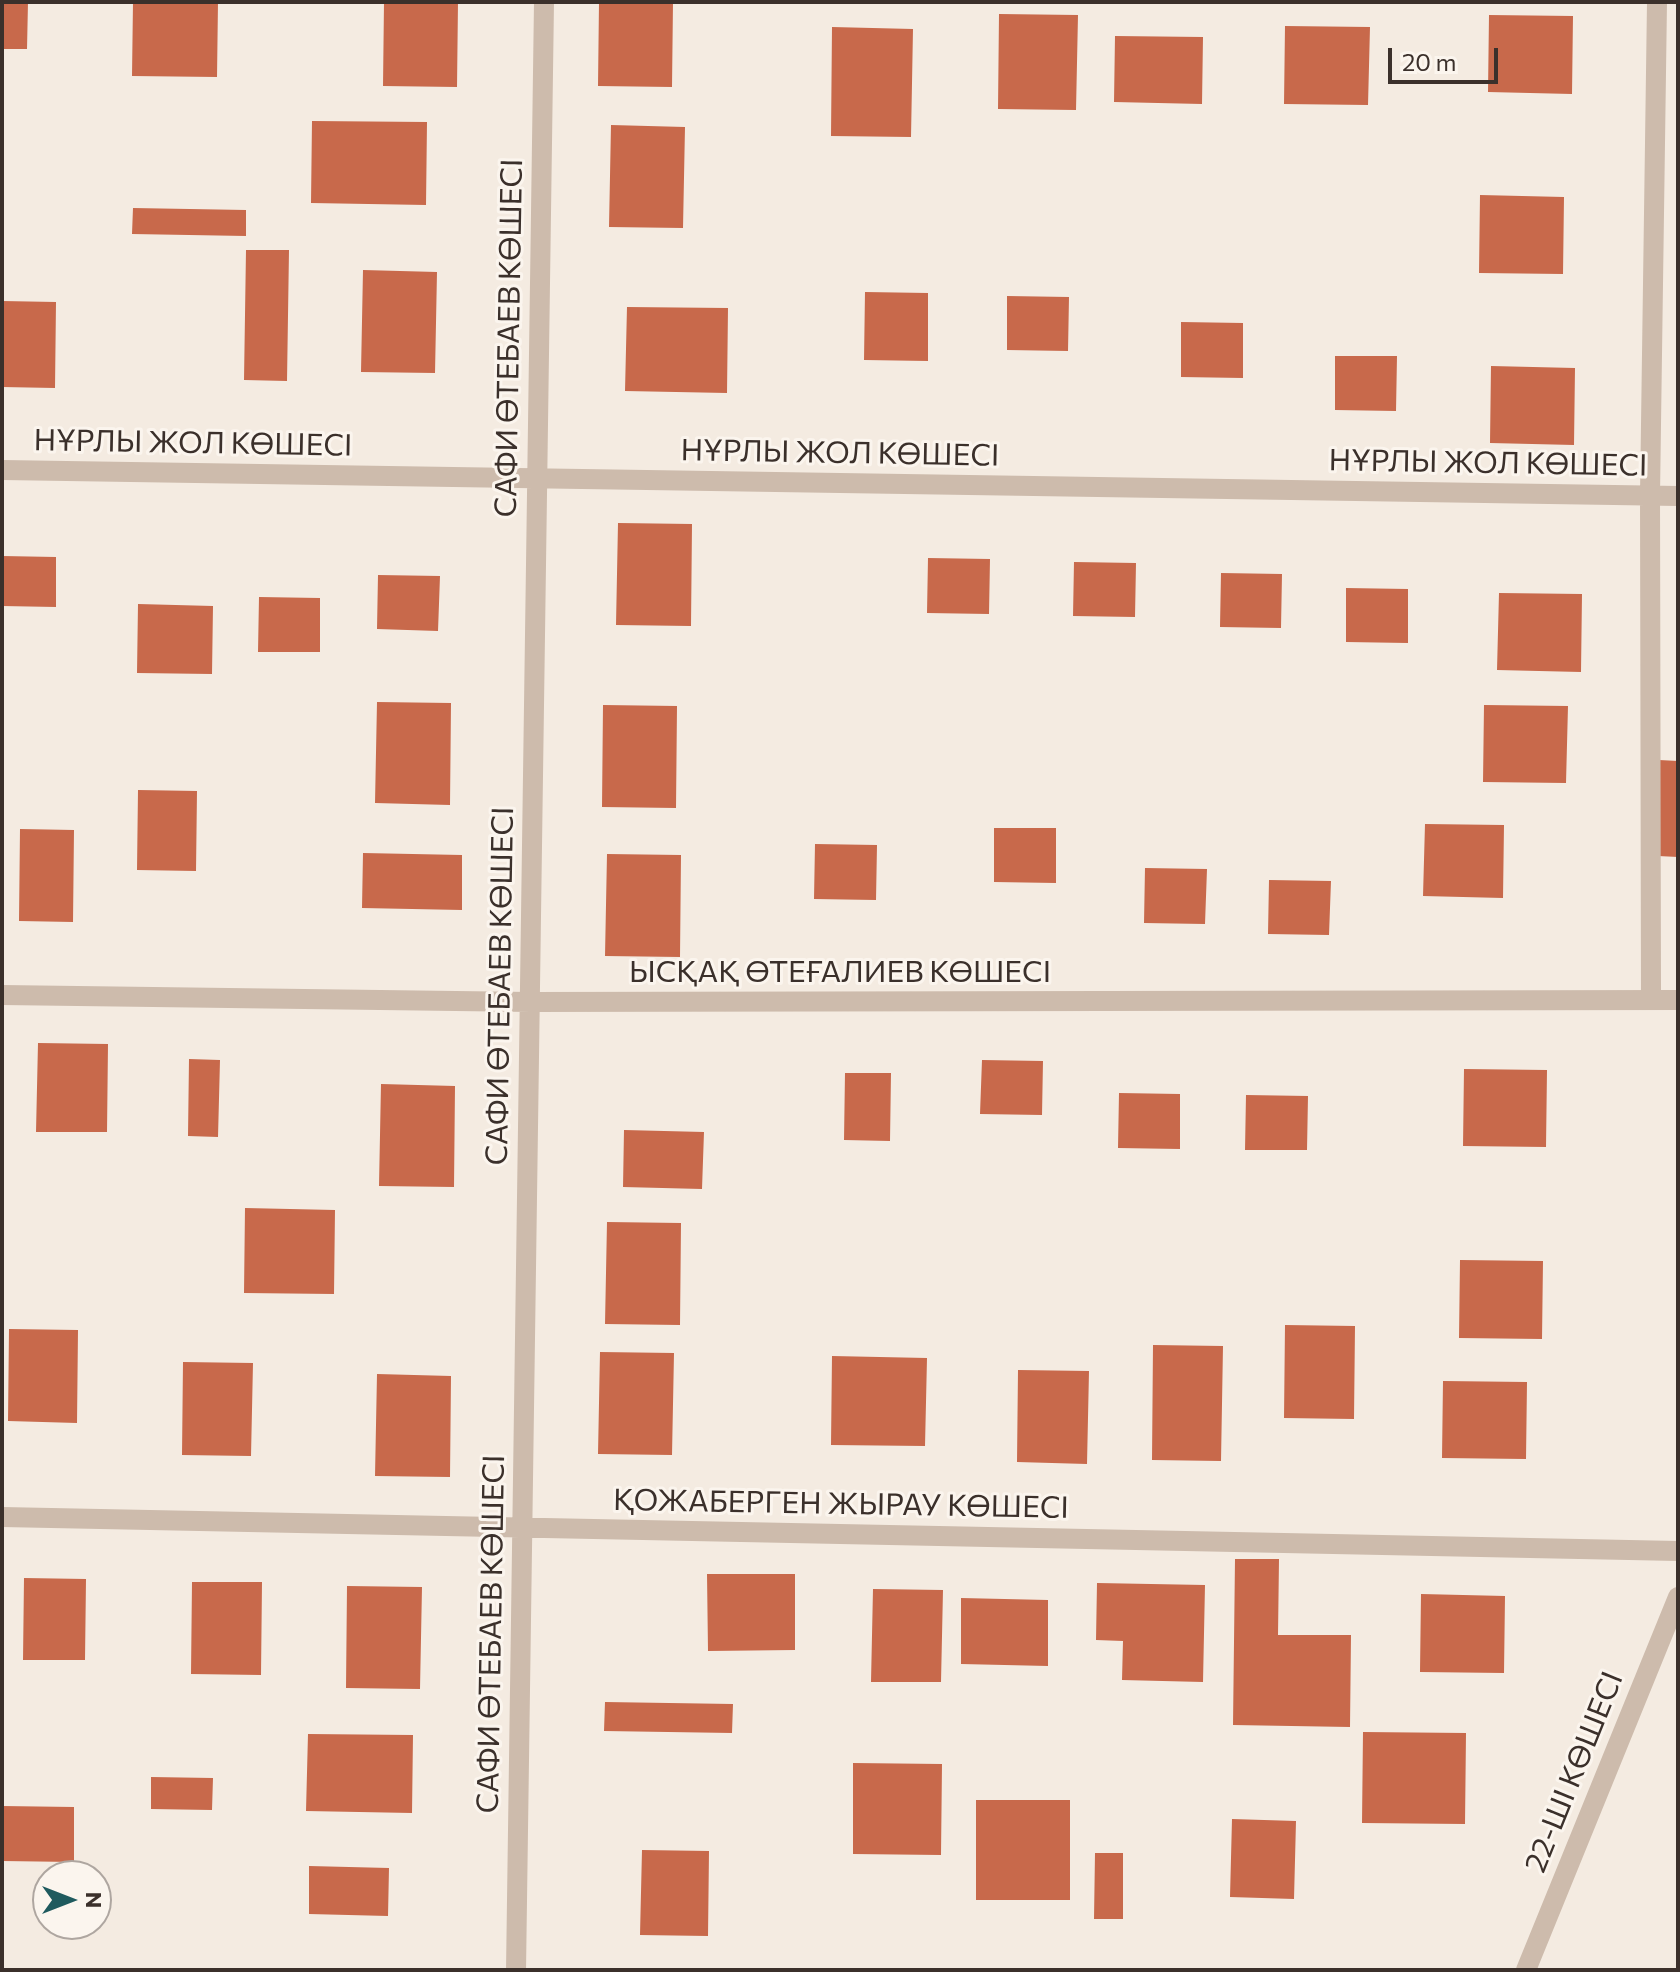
<!DOCTYPE html>
<meta charset="utf-8">
<style>
body{margin:0}
#map{position:relative;width:1680px;height:1972px;overflow:hidden;background:#f4ebe1;font-family:Commissioner,sans-serif}
canvas{display:block}
.frame{position:absolute;inset:0;border:4px solid #3b302b;pointer-events:none}
.north{position:absolute;left:32px;top:1860px;width:80px;height:80px;box-sizing:border-box;background:#fbf5ee;border:2px solid #aea6a0;border-radius:50%;rotate:90deg;font-size:22px;font-weight:700;line-height:32px;text-align:center;color:#3b302b}
.north::after{content:'';display:block;margin:auto;width:28px;height:36px;background:#1f5a5e;clip-path:polygon(50% 0,100% 100%,50% 72%,0 100%)}
.scale{position:absolute;left:1388px;top:48px;width:110px;height:36px;box-sizing:border-box;border:4px solid #3b302b;border-top:0;padding-left:10px;font-size:24px;line-height:28px;white-space:nowrap;color:#3b302b;-webkit-text-stroke:6px #fbf5ee;paint-order:stroke}
</style>
<div id="map">
<canvas width="1680" height="1972"></canvas>
<div class="frame"></div>
<div class="north">N</div>
<div class="scale">20 m</div>
</div>
<script>
const context = document.querySelector('canvas').getContext('2d');
context.lineJoin = 'round';
function paint(path, color) {
  context.fillStyle = color;
  context.fill(path, 'evenodd');
}
function trace(path, color, width, dash) {
  context.strokeStyle = color;
  context.lineWidth = width;
  context.lineCap = dash ? 'butt' : 'round';
  context.setLineDash(dash || []);
  context.stroke(path);
}
function drawText(font, color, halo, rows, align = 'center') {
  context.font = font + ' Commissioner,sans-serif';
  context.lineWidth = 6;
  context.setLineDash([]);
  context.textBaseline = 'middle';
  context.strokeStyle = halo;
  context.fillStyle = color;
  for (const [text, x, y, turn = 0] of rows) {
    context.save();
    context.translate(x, y);
    context.rotate((+turn || 0) * Math.PI / 180);
    context.textAlign = isNaN(turn) ? turn : align;
    if (halo) context.strokeText(text, 0, 0);
    context.fillText(text, 0, 0);
    context.restore();
  }
}
paint(new Path2D(`
 M2,2H28L27,49H2Z
 M133,2H218L217,77L132,76Z
 M384,2H458L457,87L383,86Z
 M599,2H673L672,87L598,86Z
 M999,14L1078,15L1076,110L998,109Z
 M1489,15L1573,16L1572,94L1488,92Z
 M1285,26L1370,27L1368,105L1284,104Z
 M832,27L913,29L911,137L831,136Z
 M1115,36L1203,37L1202,104L1114,102Z
 M312,121L427,122L426,205L311,203Z
 M611,125L685,127L683,228L609,227Z
 M1480,195L1564,197L1563,274L1479,273Z
 M133,208L246,210V236L132,234Z
 M246,250H289L287,381L244,380Z
 M363,270L437,272L435,373L361,372Z
 M865,292L928,293V361L864,360Z
 M1007,296L1069,297L1068,351L1007,350Z
 M2,301L56,302L55,388L2,387Z
 M627,307L728,308L727,393L625,391Z
 M1181,322L1243,323V378L1181,377Z
 M1335,356H1397L1396,411L1335,410Z
 M1491,366L1575,368L1574,445L1490,443Z
 M618,523L692,524L691,626L616,625Z
 M2,556L56,557V607L2,606Z
 M928,558L990,559L989,614L927,613Z
 M1074,562L1136,563L1135,617L1073,616Z
 M1221,573L1282,574L1281,628L1220,627Z
 M378,575L440,576L438,631L377,629Z
 M1346,588L1408,589V643L1346,642Z
 M1499,593L1582,594L1581,672L1497,670Z
 M259,597L320,598V652H258Z
 M138,604L213,606L212,674L137,673Z
 M377,702L451,703L450,805L375,803Z
 M603,705L677,706L676,808L602,807Z
 M1484,705L1568,706L1566,783L1483,782Z
 M1659,760L1678,761V857L1658,856Z
 M138,790L197,791L196,871L137,870Z
 M1425,824L1504,825L1503,898L1423,896Z
 M994,828H1056V883L994,882Z
 M20,829L74,830L73,922L19,921Z
 M815,844L877,845L876,900L814,899Z
 M363,853L462,855V910L362,908Z
 M607,854L681,855L680,957L605,956Z
 M1145,868L1207,869L1205,924L1144,923Z
 M1269,880L1331,881L1329,935L1268,934Z
 M38,1043L108,1044L107,1132H36Z
 M189,1059L220,1060L218,1137L188,1136Z
 M982,1060L1043,1061L1042,1115L980,1114Z
 M1464,1069L1547,1070L1546,1147L1463,1146Z
 M845,1073H891L890,1141L844,1140Z
 M381,1084L455,1086L454,1187L379,1186Z
 M1119,1093L1180,1094V1149L1118,1148Z
 M1246,1095L1308,1096L1307,1150H1245Z
 M624,1130L704,1132L702,1189L623,1187Z
 M245,1208L335,1210L334,1294L244,1293Z
 M607,1222L681,1223L680,1325L605,1324Z
 M1460,1260L1543,1261L1542,1339L1459,1338Z
 M1285,1325L1355,1326L1354,1419L1284,1418Z
 M9,1329L78,1330L77,1423L8,1421Z
 M1153,1345L1223,1346L1221,1461L1152,1460Z
 M600,1352L674,1353L672,1455L598,1454Z
 M832,1356L927,1358L925,1446L831,1445Z
 M183,1362L253,1363L251,1456L182,1455Z
 M1018,1370L1089,1371L1087,1464L1017,1462Z
 M377,1374L451,1376L450,1477L375,1476Z
 M1443,1381L1527,1382L1526,1459L1442,1458Z
 M1235,1559H1279L1278,1635H1351L1350,1727L1233,1725Z
 M707,1574H795V1650L708,1651Z
 M24,1578L86,1579L85,1660H23Z
 M192,1582H262L261,1675L191,1674Z
 M1097,1583L1205,1585L1203,1682L1122,1680L1123,1641L1096,1640Z
 M347,1586L422,1587L420,1689L346,1688Z
 M873,1589L943,1590L941,1682H871Z
 M1421,1594L1505,1596L1504,1673L1420,1672Z
 M961,1598L1048,1600V1666L961,1664Z
 M605,1702L733,1704L732,1733L604,1731Z
 M1363,1732L1466,1733L1465,1824L1362,1823Z
 M308,1734L413,1735L412,1813L306,1811Z
 M853,1763L942,1764L941,1855L853,1854Z
 M151,1777L213,1778L212,1810L151,1809Z
 M976,1800H1070V1900H976Z
 M2,1806L74,1807V1862L2,1861Z
 M1232,1819L1296,1821L1294,1899L1230,1897Z
 M642,1850L709,1851L708,1936L640,1935Z
 M1095,1853H1123V1919H1094Z
 M309,1866L389,1868L388,1916L309,1914Z`), '#c8694b');
trace(new Path2D(`
 M2,470L1678,496
 M2,995L531,1002L1678,1000
 M1651,1000L1650,495L1657,2
 M2,1517L1678,1551
 M516,1970L544,2
 M1526,1970L1678,1597`), '#cdbbac', 20);
drawText('30px', '#3b302b', '#fbf5ee', [
 ["САФИ ӨТЕБАЕВ КӨШЕСІ",509,338,-89],
 ["НҰРЛЫ ЖОЛ КӨШЕСІ",193,443,1],
 ["НҰРЛЫ ЖОЛ КӨШЕСІ",840,453,1],
 ["НҰРЛЫ ЖОЛ КӨШЕСІ",1488,463,1],
 ["ЫСҚАҚ ӨТЕҒАЛИЕВ КӨШЕСІ",840,972],
 ["САФИ ӨТЕБАЕВ КӨШЕСІ",500,986,-89],
 ["ҚОЖАБЕРГЕН ЖЫРАУ КӨШЕСІ",841,1504,1],
 ["САФИ ӨТЕБАЕВ КӨШЕСІ",491,1634,-89],
 ["22-ШІ КӨШЕСІ",1574,1772,-68]
]);
</script>
